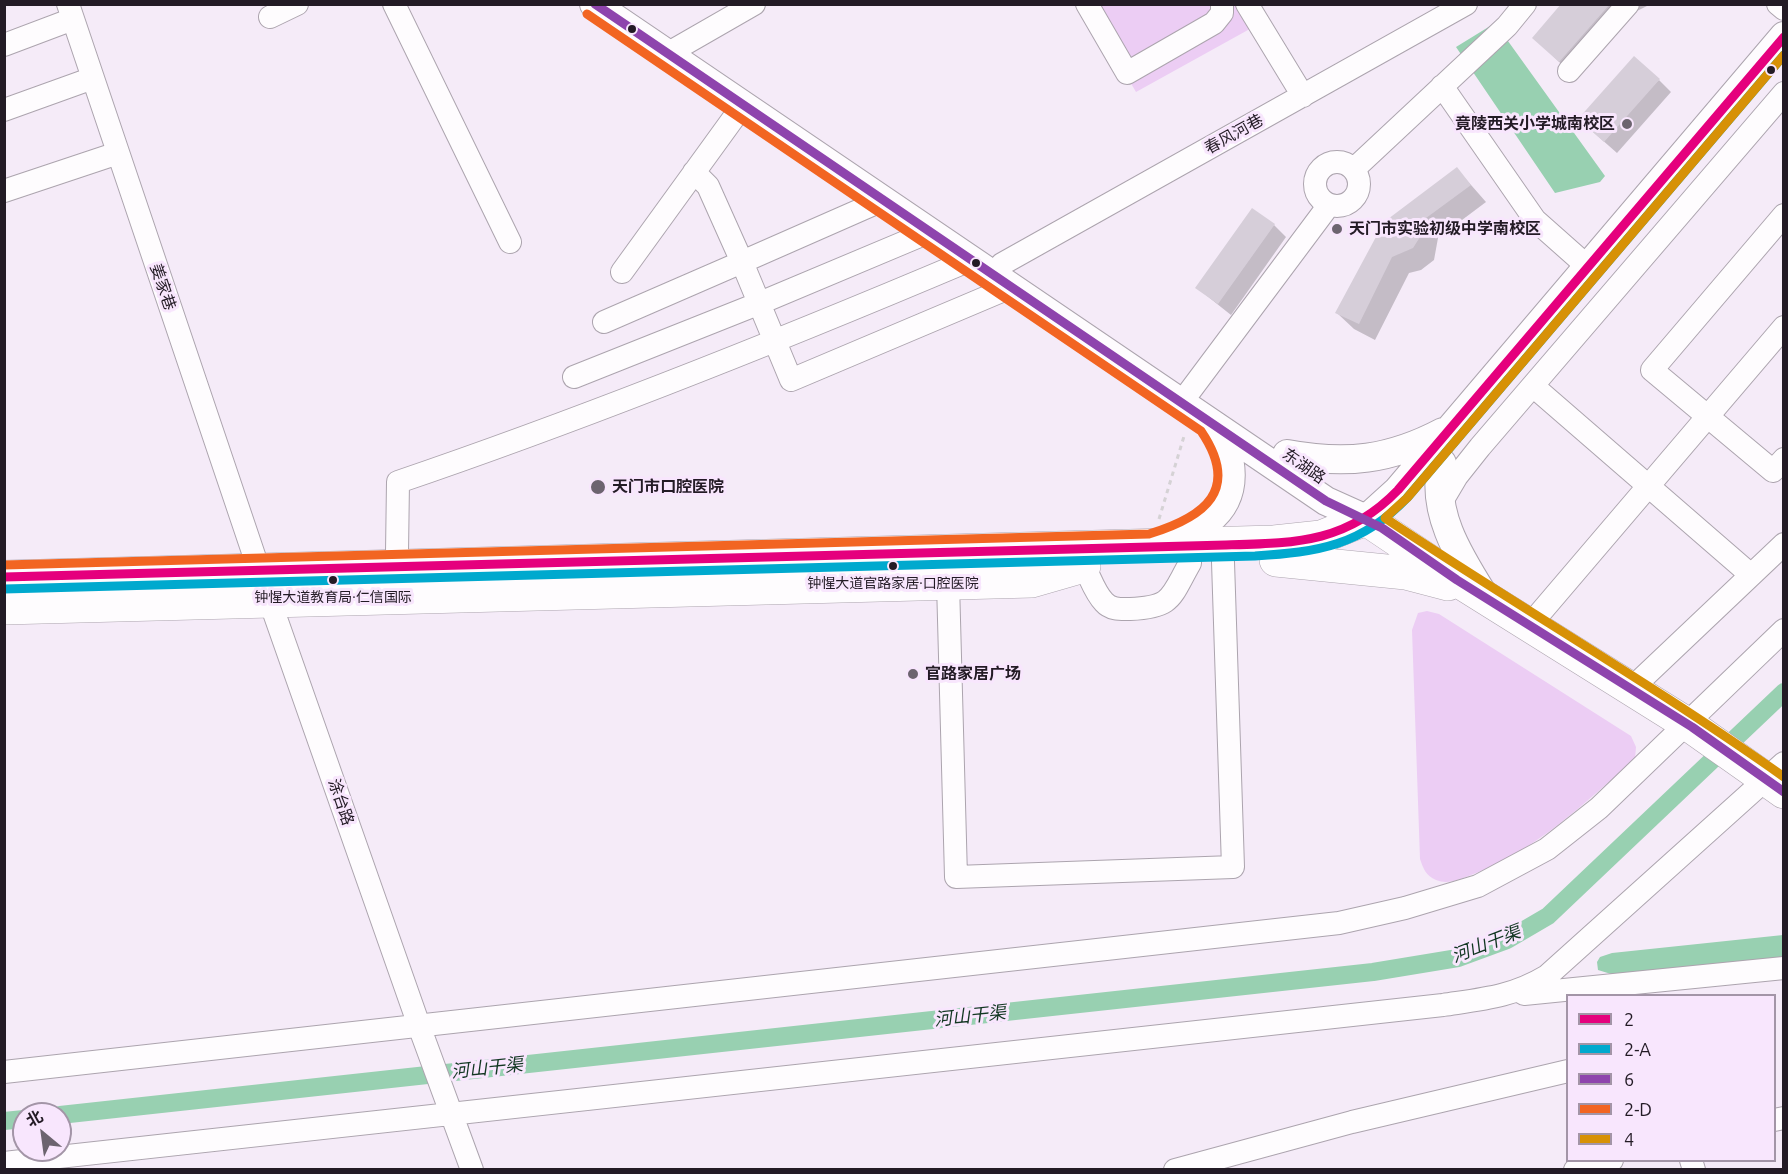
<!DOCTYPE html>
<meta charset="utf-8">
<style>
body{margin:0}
#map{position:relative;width:1788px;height:1174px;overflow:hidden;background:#f5ebf8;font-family:Ubuntu,"Noto Sans SC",sans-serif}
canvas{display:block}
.frame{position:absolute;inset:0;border:6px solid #231b25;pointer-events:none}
.legend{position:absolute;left:1566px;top:994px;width:210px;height:168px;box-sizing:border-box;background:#f8e6fd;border:2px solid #a395a7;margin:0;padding:8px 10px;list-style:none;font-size:18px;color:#231b25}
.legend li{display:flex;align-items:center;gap:12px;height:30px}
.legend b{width:30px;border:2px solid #a395a7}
.north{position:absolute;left:12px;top:1102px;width:60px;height:60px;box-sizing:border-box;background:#f8e6fd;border:2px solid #a395a7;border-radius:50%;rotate:331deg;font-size:16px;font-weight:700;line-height:24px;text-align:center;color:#231b25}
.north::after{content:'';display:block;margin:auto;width:21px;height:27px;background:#6c646f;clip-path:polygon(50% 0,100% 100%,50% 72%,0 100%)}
</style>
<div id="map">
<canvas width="1788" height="1174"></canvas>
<div class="frame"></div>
<ul class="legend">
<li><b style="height:8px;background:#e5007d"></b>2</li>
<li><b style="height:8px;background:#00a9ce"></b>2-A</li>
<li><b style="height:8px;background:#8e44ad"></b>6</li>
<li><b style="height:8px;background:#f26522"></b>2-D</li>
<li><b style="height:8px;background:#d79106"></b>4</li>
</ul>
<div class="north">北</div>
</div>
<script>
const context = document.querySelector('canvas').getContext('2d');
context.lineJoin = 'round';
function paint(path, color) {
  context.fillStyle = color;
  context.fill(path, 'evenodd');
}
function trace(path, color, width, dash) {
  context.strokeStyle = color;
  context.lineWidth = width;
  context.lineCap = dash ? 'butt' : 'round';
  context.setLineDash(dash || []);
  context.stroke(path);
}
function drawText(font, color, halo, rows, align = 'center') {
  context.font = font + ' Ubuntu,"Noto Sans SC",sans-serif';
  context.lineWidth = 6;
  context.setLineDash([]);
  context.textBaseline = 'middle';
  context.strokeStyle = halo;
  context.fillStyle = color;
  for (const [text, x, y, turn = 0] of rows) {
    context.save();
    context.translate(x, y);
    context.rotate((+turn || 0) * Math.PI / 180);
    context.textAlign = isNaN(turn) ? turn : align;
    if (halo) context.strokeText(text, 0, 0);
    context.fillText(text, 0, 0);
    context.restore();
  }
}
paint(new Path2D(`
 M1085,5H1243L1257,25L1136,92Z
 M1427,611L1439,614L1631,736L1636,747L1635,759C1583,804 1536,851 1471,875C1460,879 1448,885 1436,880C1426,876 1423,868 1420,859L1412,630L1418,613Z`), '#eccdf4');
paint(new Path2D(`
 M1495,23L1605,176L1600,182L1555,193L1456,47Z
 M1783,935V960L1611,974L1598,970L1597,962L1600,957L1612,953Z`), '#98d0b1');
paint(new Path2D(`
 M1563,4H1651L1635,12L1576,78L1534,38Z
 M1659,80L1671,92L1617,153L1592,131Z
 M1457,169L1486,202L1438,238L1434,260L1421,270L1409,273L1375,340L1354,329L1337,313Z
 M1274,225L1286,237L1231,315L1197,288Z`), '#0003');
trace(new Path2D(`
 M60,1115L1373,972L1458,958L1507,940L1548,916L1784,692
 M4,1121L24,1119`), '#98d0b1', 18);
paint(new Path2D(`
 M1561,4H1610L1559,62L1532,38Z
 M1634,56L1660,79L1604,142L1578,119Z
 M1457,167L1471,185L1422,221L1420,237L1413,248L1392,257L1359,324L1335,313L1384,222Z
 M1252,208L1275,224L1218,304L1195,288Z`), '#d6ced9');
const minor = new Path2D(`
 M68,4L259,570L422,1034L472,1170
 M394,4L510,242
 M1087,4L1127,73L1214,23L1222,13V4
 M1247,4L1303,96
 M1778,4L1784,9
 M270,17L297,4
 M4,45L73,19
 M667,54L754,4
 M1569,71L1628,4
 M1442,86L1535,220L1588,267
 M4,110L93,78
 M1315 184a22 22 0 1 1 44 0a22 22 0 1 1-44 0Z
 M1354,169L1507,26L1525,4
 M4,191L118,153
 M883,200L742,262L791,380L1011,287
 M1784,215L1652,370L1773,471L1784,459
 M1002,264L1466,4
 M622,272L743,105
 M604,322L742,262L708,186L694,172
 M574,377L760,303L929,232
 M1533,386L1751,575
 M1181,403L1329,205
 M1441,503L1457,476L1480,447L1784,93
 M397,552L398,482C592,416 781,340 970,260
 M1084,566C1090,577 1095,593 1104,602C1111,610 1121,609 1130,609C1173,607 1170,598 1190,563
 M948,583L956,877L1233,867L1223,562
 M1529,626L1784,327
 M1631,689L1784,544
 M1524,994L1784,968
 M4,1072L1339,923L1405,908L1478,886L1547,849L1599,808L1784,630
 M1774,1120L1784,1118
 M1691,1160L1694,1170
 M4,1163L1443,1005C1483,999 1512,997 1547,976L1784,763
 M1175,1170L1352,1122L1568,1071
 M1575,1170L1612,1160`);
const major = new Path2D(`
 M594,4L1326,501L1366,519
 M1287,454C1346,465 1390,460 1443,432
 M1442,463C1430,513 1461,559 1486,599
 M1366,519L1398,490L1784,36
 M1162,542C1178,537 1195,532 1208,521C1240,496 1235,455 1213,426`);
const highway = new Path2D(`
 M1276,560L1406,573L1448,584
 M4,577L1274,542L1321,537L1366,519L1457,580L1692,727L1784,792
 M4,608L1032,581L1084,566`);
trace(minor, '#aca4ae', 24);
trace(major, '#aca4ae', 30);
trace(highway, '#aca4ae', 34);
trace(new Path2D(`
 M1159,519L1185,433`), '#d5d2d5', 3, [4.5, 4.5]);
trace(minor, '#fefcfe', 22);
trace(major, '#fefcfe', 28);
trace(highway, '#fefcfe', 33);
trace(new Path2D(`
 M4,577L1226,545C1296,543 1347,543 1398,490L1784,37`), '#e5007d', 9);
trace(new Path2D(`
 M4,589L1255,556C1318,552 1361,546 1407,498L1784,55`), '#00a9ce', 9);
trace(new Path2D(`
 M595,4L1326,501L1382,528L1457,580L1692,727L1784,792`), '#8e44ad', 9);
trace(new Path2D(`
 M4,565L1149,534C1205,517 1241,490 1201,431L587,14`), '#f26522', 9);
trace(new Path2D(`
 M1784,55L1407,498L1385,518C1517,606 1654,685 1784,777`), '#d79106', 9);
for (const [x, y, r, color] of [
 [632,29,5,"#231b25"],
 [1771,70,5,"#231b25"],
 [1627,124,6,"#6c646f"],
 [1337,229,6,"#6c646f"],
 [976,263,5,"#231b25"],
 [598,487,8,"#6c646f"],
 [893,566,5,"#231b25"],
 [333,580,5,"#231b25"],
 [913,674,6,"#6c646f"]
]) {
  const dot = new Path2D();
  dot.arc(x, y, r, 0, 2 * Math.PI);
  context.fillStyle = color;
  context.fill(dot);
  trace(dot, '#f8e6fd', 2);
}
drawText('14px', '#231b25', '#f8e6fd', [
 ["钟惺大道官路家居·口腔医院",893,583],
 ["钟惺大道教育局·仁信国际",333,597]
]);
drawText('bold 16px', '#231b25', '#f8e6fd', [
 ["竟陵西关小学城南校区",1615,124,"right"],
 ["天门市实验初级中学南校区",1349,229],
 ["天门市口腔医院",612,487],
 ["官路家居广场",925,674]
], 'left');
drawText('16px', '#231b25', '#f8e6fd', [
 ["春风河巷",1234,134,-29],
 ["姜家巷",163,287,71],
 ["东湖路",1304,466,35],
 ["涂台路",341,802,71]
]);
drawText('italic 18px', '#123722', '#f8e6fd', [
 ["河山干渠",1486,944,-21],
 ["河山干渠",970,1016,-6],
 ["河山干渠",487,1068,-6]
]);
</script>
